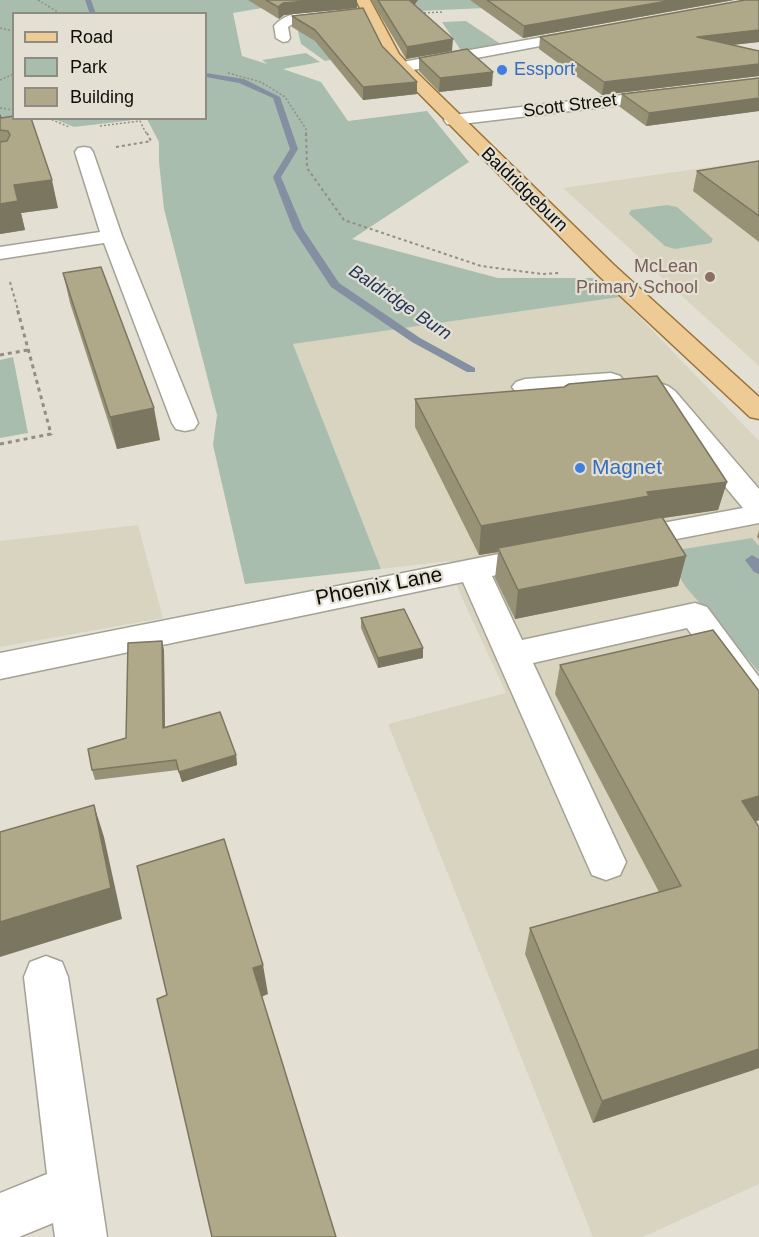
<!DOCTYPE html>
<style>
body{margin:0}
#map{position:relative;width:759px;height:1237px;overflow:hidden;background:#e3e0d3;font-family:Helvetica,sans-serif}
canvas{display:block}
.legend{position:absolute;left:12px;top:12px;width:195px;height:108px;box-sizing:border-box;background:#e3e0d3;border:2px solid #8e8c82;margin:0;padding:8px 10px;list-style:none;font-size:18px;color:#0e0d09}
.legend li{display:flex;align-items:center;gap:12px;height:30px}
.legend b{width:30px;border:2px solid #8e8c82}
</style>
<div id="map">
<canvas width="759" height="1237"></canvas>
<ul class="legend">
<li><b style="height:8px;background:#eecb94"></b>Road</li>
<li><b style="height:16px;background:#a9bdae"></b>Park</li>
<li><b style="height:16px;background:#b0a989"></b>Building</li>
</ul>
</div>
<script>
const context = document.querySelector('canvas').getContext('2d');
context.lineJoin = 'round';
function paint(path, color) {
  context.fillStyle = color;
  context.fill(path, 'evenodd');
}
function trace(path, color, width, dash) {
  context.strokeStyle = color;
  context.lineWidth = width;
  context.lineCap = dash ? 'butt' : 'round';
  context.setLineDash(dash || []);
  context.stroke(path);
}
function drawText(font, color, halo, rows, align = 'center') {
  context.font = font + ' Helvetica,sans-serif';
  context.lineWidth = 4.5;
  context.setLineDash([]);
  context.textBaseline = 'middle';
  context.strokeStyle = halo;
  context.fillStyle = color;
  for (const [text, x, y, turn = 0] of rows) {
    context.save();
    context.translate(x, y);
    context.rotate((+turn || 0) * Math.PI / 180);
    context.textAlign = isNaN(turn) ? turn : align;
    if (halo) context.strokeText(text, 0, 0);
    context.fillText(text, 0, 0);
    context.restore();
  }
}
paint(new Path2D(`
 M759,160V366L563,188Z
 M620,297L759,441V1184L643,1237H593L388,724L506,693L459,591L449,561L381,569L293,344Z
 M138,525L163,618L0,647V541Z`), '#d8d4c0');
paint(new Path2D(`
 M0,0H260L262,8L233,13L242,56L267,64L262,60L306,53L320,62L283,69L321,82L348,121L427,111L469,162L352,239L498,278H596L620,297L293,344L381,569L245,584L213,445L217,415L164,209L159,162V142L147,119L206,118V14H14V118L0,123Z
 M412,0H525L531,6L418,11Z
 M466,21L502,45L462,52L442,22Z
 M297,27L346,57L325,61L301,44Z
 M54,119H142L74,127Z
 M667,205L677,207L713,239L711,243L675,249L665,246L629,214L631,210Z
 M13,357L28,433L0,438V360Z
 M752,538L759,546V672L685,586L665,552Z`), '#a9bdae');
paint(new Path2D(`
 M85,0H91L96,14H90Z
 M206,73L244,79L280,97L298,149L281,177L303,229L339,283L420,338L475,368V372H467L412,342L331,287L293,229L273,177L290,149L273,98L239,83L206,77Z
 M752,555L759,559V574L754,572L745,560Z`), '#848fa2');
const minor = new Path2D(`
 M337,10L342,11L344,14L342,17L294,23L288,27L290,38L288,41L283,42L276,38L274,26C288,9 317,11 337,10Z
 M583,30L588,31L590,34L588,37L402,72L394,67L402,62Z
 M665,90L673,95L671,99L453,125L447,124L444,120L447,116L453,115Z
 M84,147L90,148L93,152L122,236L198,423L194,429L185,431L176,429L172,423L104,243L0,259V247L100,232L75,152L78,148Z
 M611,373L620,376L624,381L620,386L525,395L516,392L512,387L516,382L525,379Z
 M659,383L668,386L675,391L759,489V523L625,549L614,546L610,539L614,532L743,508L646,391L650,386Z
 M539,546L550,549L555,556L550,563L492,576L522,640L695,603L707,607L759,677V717L746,713L687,628L533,663L626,862L620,875L606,880L592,875L463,582L0,679V653Z
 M46,956L62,962L68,977L107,1237H55L53,1223L19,1237H0V1193L47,1174L24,977L30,962Z`);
const major = new Path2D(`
 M356,0H370L399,54L408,64L614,265L759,397V419L750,417L598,275L396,70L384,56Z`);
trace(minor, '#a4a195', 3);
trace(major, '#987235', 3);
trace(new Path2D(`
 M38,0L61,14
 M420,13L443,12
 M0,28L14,31
 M228,73L261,82L285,97L306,129V135
 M0,80L14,74
 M0,108L14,110
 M48,118L69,127
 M27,120L41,118
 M100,126L140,121L147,135`), '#918f85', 1.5, [2, 2]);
trace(new Path2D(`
 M306,133L307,168L344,220L481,266L542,274L560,273
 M116,147L151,141L147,133
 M10,282L18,310`), '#918f85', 2, [3, 3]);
trace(new Path2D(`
 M0,355L28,350
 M0,444L51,434L17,308`), '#918f85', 3, [4, 4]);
paint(minor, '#fff');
paint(major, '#eecb94');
paint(new Path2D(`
 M248,0H357V8L284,15L279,19Z
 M371,0H418L414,5L452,51L406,59Z
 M470,0H734L523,38Z
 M759,0V42L732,45L759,51V76L602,95L539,49L540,37Z
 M292,16L382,46L417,94L363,100L315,41L292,27Z
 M419,58L492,86L439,92L419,71Z
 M759,78V111L646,126L620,107L622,94Z
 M0,115L58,208L21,213L25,230L0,234Z
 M759,161V242L693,191L697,171Z
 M63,273L160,440L117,449L70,303Z
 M415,399L727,482L718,510L662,518L686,556L678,586L515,619L495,578L498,552L479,555L415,427Z
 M759,530V540L757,537Z
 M361,618L423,658L378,668L361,628Z
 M162,641L164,651L165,727L236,755L237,765L182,782L178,770L95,780L92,770L126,738Z
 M560,665L759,691V820L755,822L754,1070L593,1123L525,954L530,928L659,892L555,694Z`), '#979176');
paint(new Path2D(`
 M319,0H357V8L284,15L279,19L278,7L283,3Z
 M409,0H418L409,12Z
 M673,0H734L523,38L524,26Z
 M759,30V42L695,49L697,37Z
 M453,39L452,51L406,59L407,47Z
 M759,64V76L602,95L604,82Z
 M493,72L492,86L439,92L440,78Z
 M417,82V94L363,100V87Z
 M759,98V111L646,126L649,113Z
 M52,180L58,208L21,213L25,230L0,234V204L14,185Z
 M154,408L160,440L117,449L110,417Z
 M727,482L718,510L643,521L498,548V552L479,555L481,526L647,492Z
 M686,556L678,586L515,619L518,590Z
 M162,641L164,651L165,738L163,728Z
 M423,648V658L378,668V658Z
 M236,755L237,765L182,782L179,772Z
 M759,796V820L731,830L742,801Z
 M94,805L104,837L122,919L0,957V922Z
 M263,965L268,994L259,998L253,968Z
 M759,1049V1068L593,1123L602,1101Z`), '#7b7660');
const building = new Path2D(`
 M266,0H319L283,3L278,7Z
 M378,0H409L453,39L407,47Z
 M487,0H673L524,26Z
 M745,0H759V30L697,37L759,51V64L604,82L540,37Z
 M363,8L382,46L417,82L363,87L315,30L292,16Z
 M467,49L493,72L440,78L419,58Z
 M759,78V98L649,113L622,94Z
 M0,115L1,118L14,116V118H31L52,180L14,185L18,201L0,204V142L7,141L10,135L8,131L0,130Z
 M759,161V216L697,171Z
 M101,267L154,408L110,417L63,273Z
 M657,376L727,482L647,492L649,496L481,526L415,399L564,387L569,384Z
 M662,517L686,556L518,590L498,548Z
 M404,609L423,648L378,658L361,618Z
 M713,630L759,691V796L742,801L759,827V1049L602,1101L530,928L681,886L560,665Z
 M162,641L163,728L220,712L236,755L179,772L176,760L92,770L88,749L126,738L128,643Z
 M94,805L111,888L0,922V832Z
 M224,839L263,965L253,968L336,1237H212L157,999L167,995L137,866Z`);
paint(building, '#b0a989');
trace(building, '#7b7660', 1.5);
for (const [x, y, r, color] of [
 [502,70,6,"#3f7fe0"],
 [710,277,6,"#8d6e63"],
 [580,468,6,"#3f7fe0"]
]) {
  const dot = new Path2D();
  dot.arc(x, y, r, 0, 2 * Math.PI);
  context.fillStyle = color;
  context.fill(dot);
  trace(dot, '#e3e0d3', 2);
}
drawText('18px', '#366cbe', '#e3e0d3', [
 ["Essport",514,70]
], 'left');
drawText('18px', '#0e0d09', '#e3e0d3', [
 ["Scott Street",570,106,-7],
 ["Baldridgeburn",524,190,44]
]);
drawText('18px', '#785e54', '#e3e0d3', [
 ["McLean",698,267],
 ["Primary School",698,288]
], 'right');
drawText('italic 18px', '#21375e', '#e3e0d3', [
 ["Baldridge Burn",400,303,34]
]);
drawText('21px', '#366cbe', '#e3e0d3', [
 ["Magnet",592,468]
], 'left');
drawText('21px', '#0e0d09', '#e3e0d3', [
 ["Phoenix Lane",379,587,-11]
]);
</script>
